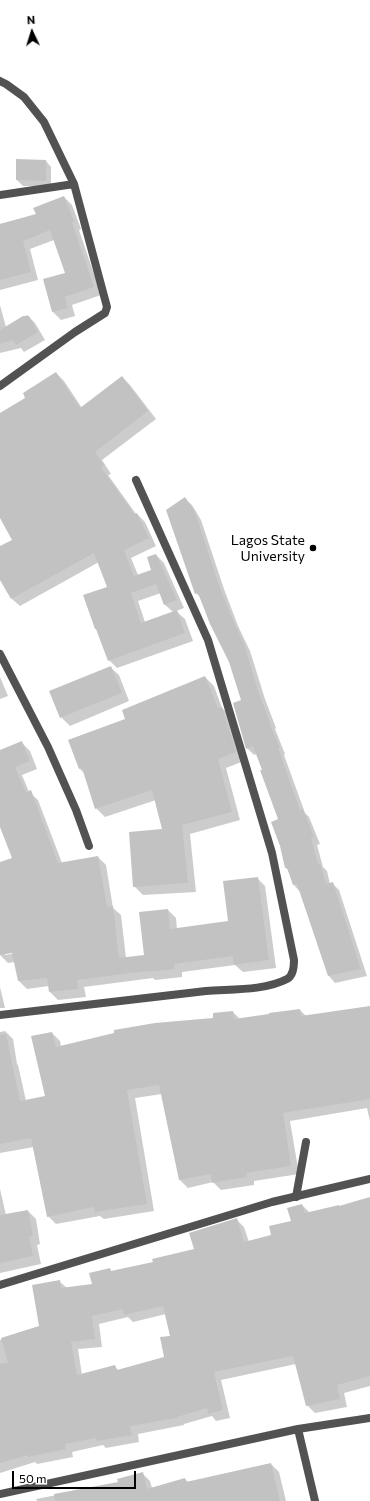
<!DOCTYPE html>
<style>
body{margin:0}
#map{position:relative;width:370px;height:1501px;overflow:hidden;background:#fff;font-family:Commissioner,sans-serif}
canvas{display:block}
.north{position:absolute;left:12px;top:12px;width:40px;height:40px;-webkit-text-stroke:3px #fff;paint-order:stroke;rotate:356deg;font-size:11px;font-weight:700;line-height:16px;text-align:center;color:#000}
.north::after{content:'';display:block;margin:auto;width:14px;height:18px;background:#000;clip-path:polygon(50% 0,100% 100%,50% 72%,0 100%)}
.scale{position:absolute;left:12px;top:1471px;width:124px;height:18px;box-sizing:border-box;border:2px solid #000;border-top:0;padding-left:5px;font-size:12px;line-height:14px;white-space:nowrap;color:#000;-webkit-text-stroke:3px #fff;paint-order:stroke}
</style>
<div id="map">
<canvas width="370" height="1501"></canvas>
<div class="north">N</div>
<div class="scale">50 m</div>
</div>
<script>
const context = document.querySelector('canvas').getContext('2d');
context.lineJoin = 'round';
function paint(path, color) {
  context.fillStyle = color;
  context.fill(path, 'evenodd');
}
function trace(path, color, width, dash) {
  context.strokeStyle = color;
  context.lineWidth = width;
  context.lineCap = dash ? 'butt' : 'round';
  context.setLineDash(dash || []);
  context.stroke(path);
}
function drawText(font, color, halo, rows, align = 'center') {
  context.font = font + ' Commissioner,sans-serif';
  context.lineWidth = 3;
  context.setLineDash([]);
  context.textBaseline = 'middle';
  context.strokeStyle = halo;
  context.fillStyle = color;
  for (const [text, x, y, turn = 0] of rows) {
    context.save();
    context.translate(x, y);
    context.rotate((+turn || 0) * Math.PI / 180);
    context.textAlign = isNaN(turn) ? turn : align;
    if (halo) context.strokeText(text, 0, 0);
    context.fillText(text, 0, 0);
    context.restore();
  }
}
paint(new Path2D(`
 M46,161L51,167V186H23L17,180Z
 M64,197L72,205L81,229L79,230L101,295L72,305L75,316L61,320L53,312L66,273L54,240L30,249L38,280L0,290V224L37,215Z
 M0,305L6,327L27,315L35,323L45,340L24,352L21,348L0,353Z
 M56,373L64,381L82,408L122,377L130,385L156,419L102,460L111,474L108,475L136,514H137L145,522L156,546L131,558L138,575L153,570L156,555L164,563L184,608L176,611L185,619L193,641L117,668L109,660L108,588L99,562L20,606L12,599L0,579V547L13,540L0,513V414L27,398ZM161,593L164,604L173,612L145,622L138,601Z
 M185,499L192,505L201,520L224,589L238,626L250,651L265,699L276,728L275,729L285,754L284,755L305,813L309,817L320,844L317,845L323,867L327,871L330,884L332,883L339,890L367,976L335,983L329,976L300,892L294,885L289,871L286,868L279,820L263,770L257,754L254,755L247,748L242,700L230,661L202,599L196,593Z
 M110,667L119,675L129,701L70,726L61,717Z
 M0,677L8,696L0,699Z
 M205,677L214,686L222,708L231,716L244,761L226,768L240,820L190,834L196,892L143,895L134,886L164,830L156,800L105,817L96,808L85,774L80,769L69,740L127,719Z
 M22,743L30,751L37,769L22,775L29,792L38,800L62,863L98,857L106,865L113,908L121,915L126,958L145,956L168,910L176,918L177,929L229,922L257,878L265,886L276,968L243,972L235,965L182,972V977L155,980L153,978L84,987L86,997L58,1000L50,992L49,986L27,989L19,981L15,962L8,963L0,955V863L14,858L0,824V752ZM17,951V953L5,955V953Z
 M0,987L5,1008H0Z
 M370,1008V1121L367,1108L290,1121L299,1174L254,1181V1185L221,1190L213,1182L188,1188L180,1180L162,1094L135,1098L154,1211L104,1219L100,1216L56,1224L48,1216L34,1147L0,1153V1032L5,1031L13,1039L17,1064L18,1065L26,1101L47,1097L52,1033L60,1041L61,1046L214,1019L233,1012L240,1019L300,1010L306,1016Z
 M0,1189L6,1215L28,1211L36,1219L40,1244L37,1245L41,1264L0,1273Z
 M370,1198V1386L344,1393L347,1407L315,1413L307,1405L296,1364L221,1380L230,1418L216,1421L212,1416L184,1424V1425L138,1434L139,1442L106,1448L103,1445L72,1452L73,1457L37,1464L35,1462L0,1473V1340L40,1327L59,1281L67,1288L93,1285L110,1269L112,1272L154,1263L195,1250L237,1220L244,1227L249,1242L272,1236L292,1221L302,1205L310,1213L340,1207ZM166,1314L172,1336L165,1358L119,1371L115,1367L82,1375L78,1349L102,1347L99,1324L128,1317L133,1322Z
 M271,1464L279,1472L286,1501H37L36,1499L119,1483L142,1473L150,1481L152,1488L185,1479L189,1483Z`), '#0003');
paint(new Path2D(`
 M16,159L46,160V181L16,180Z
 M64,196L74,221L72,222L94,287L65,297L68,308L52,312L43,279L65,273L50,230L23,241L31,272L0,280V224L36,214L33,208Z
 M23,316H29L38,332L16,345L13,340L0,344V330Z
 M56,372L80,408L122,376L148,411L95,452L104,465L101,467L134,514L137,513L149,538L124,550L134,576L151,570L147,557L156,554L177,600L164,605L156,584L131,593L141,623L177,610L185,633L108,661L96,629H95L83,595L107,587L94,553L11,599L0,580V546L12,540L0,518V413L25,398L23,393Z
 M185,497L195,512L218,582L232,618L244,644L258,691L270,722H269L280,748H278L300,810L303,809L314,837L311,838L318,864L320,863L326,884L333,882L361,969L328,976L297,884L293,885L287,868H285L280,846L271,822L278,819L260,770H262L253,746L246,749L233,703L241,700L229,662L210,624L198,593L195,594L166,510Z
 M111,666L122,693L60,718L49,691Z
 M205,676L218,708L222,707L236,752L218,759L232,812L182,825L188,883L133,887L129,832L162,829L152,790L95,809L82,768L79,769L68,740L125,719L122,710Z
 M22,741L30,761L15,767L26,792L31,790L58,863L98,856L107,907L113,906L119,958L144,955L139,912L168,909L170,929L228,921L223,881L258,877L269,960L234,965L233,956L174,964L175,969L146,972V971L77,980L78,989L49,992L47,978L18,981L12,953L0,955V862L12,858L0,827V750Z
 M370,1006V1099L283,1113L291,1166L246,1173L247,1177L212,1183L211,1174L179,1180L159,1085L127,1090L147,1204L95,1212L94,1207L47,1217L31,1138L0,1144V1035L6,1034L20,1101L45,1096L31,1036L52,1032L56,1047L114,1033V1030L155,1023L213,1018V1013L233,1011L234,1019L269,1014V1013L300,1009L301,1016Z
 M370,1197V1376L337,1385L340,1399L306,1406L293,1356L214,1372L223,1410L208,1414L207,1408L177,1417V1418L130,1426L132,1435L97,1441L96,1438L65,1444L66,1449L28,1457V1455L0,1463V1364L8,1363L1,1338L39,1326L32,1285L60,1280L61,1288L92,1284L89,1273L110,1268L111,1271L153,1262L152,1259L194,1249L189,1233L237,1218L244,1242L271,1235L269,1226L291,1221L287,1208L302,1204L305,1213L339,1205V1206ZM163,1306L170,1336L160,1337L164,1357L117,1370L115,1365L77,1375L71,1342L95,1339L92,1316L123,1309L124,1315Z
 M28,1210L33,1236L29,1237L33,1256L0,1263V1215Z
 M271,1463L280,1501H55L54,1494L118,1482L117,1479L143,1472L147,1489L185,1478L186,1482Z`), '#c2c2c2');
trace(new Path2D(`
 M296,1197L306,1142`), '#525252', 8);
trace(new Path2D(`
 M0,81L6,84L24,97L44,122L74,184L107,307L105,313L75,332L0,386
 M0,195L74,184
 M0,654L48,747L76,810L89,846
 M0,1015C69,1007 137,999 206,991C231,989 264,991 287,979C293,976 294,967 294,960L272,853L208,640L136,480
 M0,1285L272,1202L370,1179
 M298,1429L315,1501
 M0,1494L298,1429L370,1418`), '#525252', 8);
for (const [x, y, r, color] of [
 [313,548,4,"#000"]
]) {
  const dot = new Path2D();
  dot.arc(x, y, r, 0, 2 * Math.PI);
  context.fillStyle = color;
  context.fill(dot);
  trace(dot, '#fff', 1.5);
}
drawText('14px', '#000', '#fff', [
 ["Lagos State",305,540],
 ["University",305,556]
], 'right');
</script>
